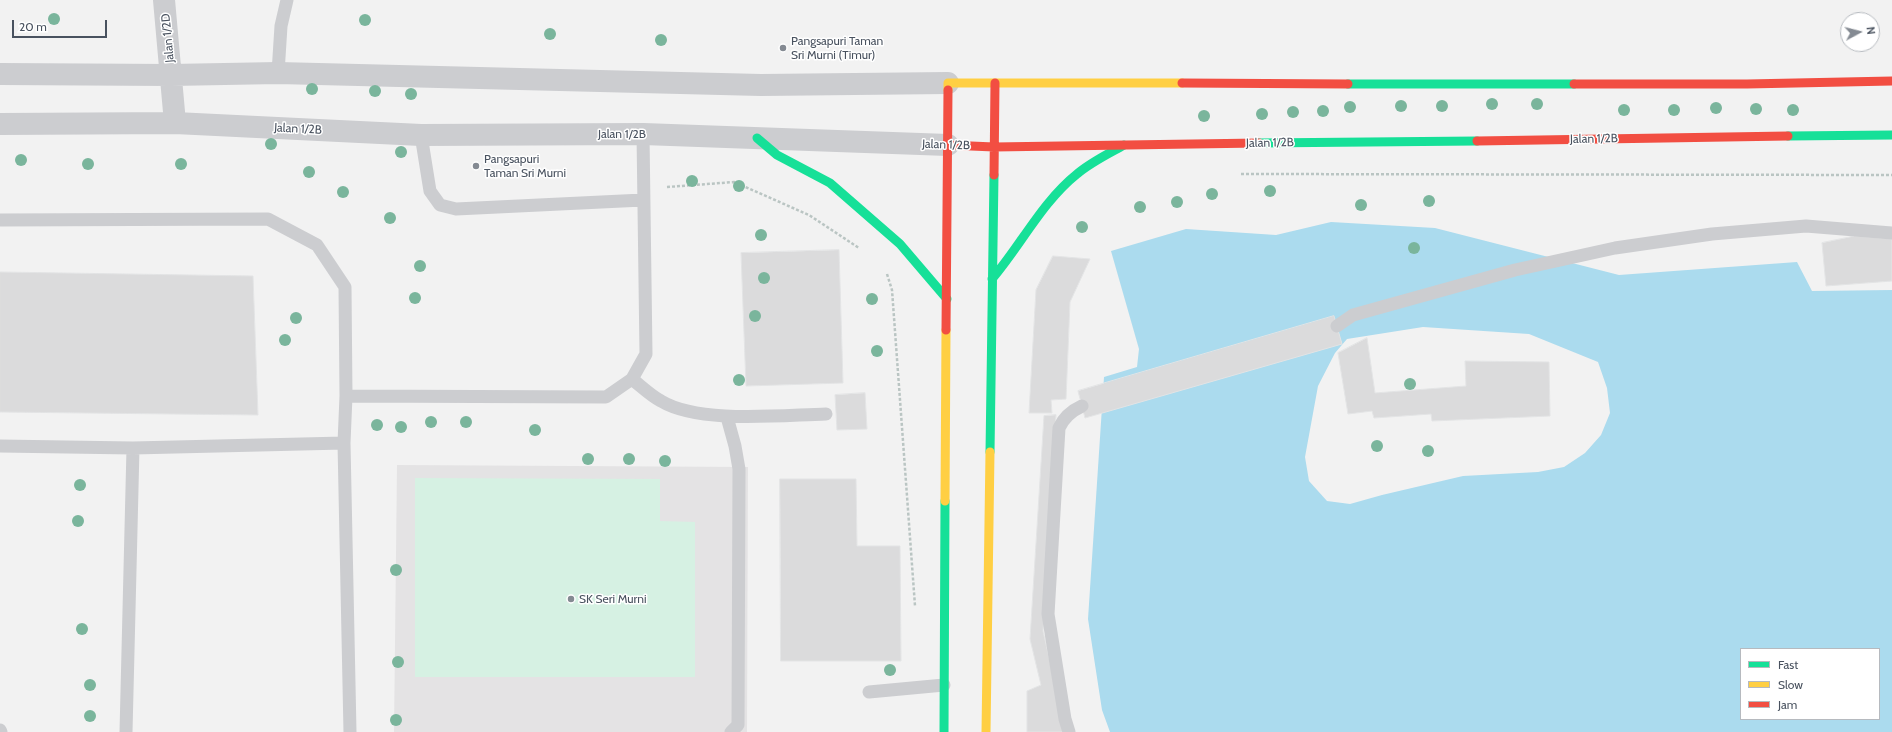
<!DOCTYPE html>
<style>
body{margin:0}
#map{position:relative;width:1892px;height:732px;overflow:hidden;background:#f2f2f2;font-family:Cabin,sans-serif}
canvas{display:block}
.legend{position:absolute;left:1740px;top:648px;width:140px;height:72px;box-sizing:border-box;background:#fff;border:1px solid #b6babf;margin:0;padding:5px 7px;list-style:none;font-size:12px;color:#49525f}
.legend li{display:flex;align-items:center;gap:8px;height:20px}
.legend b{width:20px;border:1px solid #b6babf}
.north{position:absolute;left:1840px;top:12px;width:40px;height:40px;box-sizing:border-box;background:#fff;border:1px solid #b6babf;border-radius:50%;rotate:83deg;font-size:11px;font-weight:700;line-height:16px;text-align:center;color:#49525f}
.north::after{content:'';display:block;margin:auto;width:14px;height:18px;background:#848a92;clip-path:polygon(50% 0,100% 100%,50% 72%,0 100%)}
.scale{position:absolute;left:12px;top:20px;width:95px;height:18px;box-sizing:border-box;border:2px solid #49525f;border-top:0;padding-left:5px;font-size:12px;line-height:14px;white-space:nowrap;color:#49525f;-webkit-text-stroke:3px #fff;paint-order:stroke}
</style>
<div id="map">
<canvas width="1892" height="732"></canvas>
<ul class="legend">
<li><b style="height:5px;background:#16e098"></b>Fast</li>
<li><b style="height:5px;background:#ffcf43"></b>Slow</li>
<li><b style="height:5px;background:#f24e42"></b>Jam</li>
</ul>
<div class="north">N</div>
<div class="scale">20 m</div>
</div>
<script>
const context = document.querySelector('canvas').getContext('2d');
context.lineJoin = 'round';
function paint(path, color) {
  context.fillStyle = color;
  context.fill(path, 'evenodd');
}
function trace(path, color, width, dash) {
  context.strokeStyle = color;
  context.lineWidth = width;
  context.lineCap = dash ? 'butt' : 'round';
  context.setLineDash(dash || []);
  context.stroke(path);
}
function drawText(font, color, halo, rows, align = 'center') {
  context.font = font + ' Cabin,sans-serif';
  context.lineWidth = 3;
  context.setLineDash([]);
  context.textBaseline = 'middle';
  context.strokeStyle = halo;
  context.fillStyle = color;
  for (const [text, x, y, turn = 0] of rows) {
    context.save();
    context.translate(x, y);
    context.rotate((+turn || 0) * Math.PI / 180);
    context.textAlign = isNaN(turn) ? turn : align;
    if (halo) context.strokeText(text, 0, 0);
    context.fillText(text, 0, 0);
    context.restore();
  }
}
paint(new Path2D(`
 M397,465L748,467L747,732H394Z`), '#e4e3e4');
paint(new Path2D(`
 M415,478L660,479V521L695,522V677H415Z`), '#d6f1e3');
paint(new Path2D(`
 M1331,222L1435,228L1619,275L1797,262L1812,291L1892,290V732H1110L1102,710L1088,619L1104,377L1137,367L1139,349L1111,251L1186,229L1276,235ZM1423,327L1529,334L1598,362L1607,388L1610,413L1601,435L1585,453L1564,467L1538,472L1463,476L1382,495L1350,504L1327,501L1309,481L1305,457L1318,386L1335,353L1347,339ZM1741,649H1879V719H1741Z`), '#abdbee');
const building = new Path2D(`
 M1855,236L1892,239V281L1826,286L1822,243Z
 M839,250L843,383L746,386L741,253Z
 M1053,256L1090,259L1070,302L1066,399L1051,400L1052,413H1029L1036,290Z
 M0,272L253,276L258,415L0,412Z
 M1334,316L1342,344L1085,418L1078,391Z
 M1367,338L1375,393L1466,386L1465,361L1549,362L1550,416L1432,421L1431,414L1374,418L1372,411L1348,414L1338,353Z
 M865,393L867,429L837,430L835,395Z
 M1056,415L1043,631L1066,732H1027V691L1041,685L1030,639L1044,416Z
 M780,479H856L857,546H900L901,661H781Z`);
paint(building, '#dbdbdc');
trace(building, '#e3e4e5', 1);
trace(new Path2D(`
 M1241,174L1892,175
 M667,187L734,182L809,215L859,248
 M887,274L892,290L915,606`), '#bac5c3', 2.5, [3, 2]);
trace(new Path2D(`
 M278,73L281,26L287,0
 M421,135L430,191L440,205L456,209L643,200
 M0,220L268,219L317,245L345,287L346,396L344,443L350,732
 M1337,326L1353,315L1515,270L1615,248L1712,234L1806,226L1892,233
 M632,379C641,386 650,395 661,401C699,424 781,415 826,414
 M346,396L606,397L632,379L646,354L643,134
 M727,417L735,446L739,469L738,725L731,732
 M0,446L133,448L344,443
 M869,692L944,685
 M0,730L1,732
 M126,732L133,448
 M1069,732L1065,719L1048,614L1059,428C1064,417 1071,411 1082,406`), '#cccdd0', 13);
trace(new Path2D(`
 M164,0L175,123
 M0,74L171,75L278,73L761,85L948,83
 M0,124L175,123L421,135L643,134L948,145`), '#cccdd0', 22);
trace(new Path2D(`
 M1348,84H1574
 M1788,136L1892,135
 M757,138L777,155L830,183L900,244L947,299
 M1259,143L1477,141
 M992,279C1021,245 1042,202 1077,174C1091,162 1108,154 1124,145
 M990,452L994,175
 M944,732L945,501`), '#16e098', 9);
trace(new Path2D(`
 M948,90V83H1182
 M945,501L946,330
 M986,732L990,452`), '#ffcf43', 9);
trace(new Path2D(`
 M1182,83L1348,84
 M1574,84H1747L1892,81
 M1477,141L1788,136
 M948,145L994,147L1259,143
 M994,175L995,83
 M946,330L948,90`), '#f24e42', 9);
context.fillStyle = '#7ab59c';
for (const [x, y] of [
 [54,19],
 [365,20],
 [550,34],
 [661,40],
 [312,89],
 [375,91],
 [411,94],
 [1492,104],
 [1537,104],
 [1401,106],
 [1442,106],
 [1350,107],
 [1716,108],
 [1756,109],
 [1624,110],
 [1674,110],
 [1793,110],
 [1323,111],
 [1293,112],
 [1262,114],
 [1204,116],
 [271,144],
 [401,152],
 [21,160],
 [88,164],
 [181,164],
 [309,172],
 [692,181],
 [739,186],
 [1270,191],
 [343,192],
 [1212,194],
 [1429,201],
 [1177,202],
 [1361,205],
 [1140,207],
 [390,218],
 [1082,227],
 [761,235],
 [1414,248],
 [420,266],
 [764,278],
 [415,298],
 [872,299],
 [755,316],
 [296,318],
 [285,340],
 [877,351],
 [739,380],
 [1410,384],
 [431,422],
 [466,422],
 [377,425],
 [401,427],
 [535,430],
 [1377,446],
 [1428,451],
 [588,459],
 [629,459],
 [665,461],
 [80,485],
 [78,521],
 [396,570],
 [82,629],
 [398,662],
 [890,670],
 [90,685],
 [90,716],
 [396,720]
]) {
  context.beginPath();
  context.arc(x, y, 6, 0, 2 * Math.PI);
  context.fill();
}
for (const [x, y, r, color] of [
 [783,48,4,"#848a92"],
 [476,166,4,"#848a92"],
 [571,599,4,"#848a92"]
]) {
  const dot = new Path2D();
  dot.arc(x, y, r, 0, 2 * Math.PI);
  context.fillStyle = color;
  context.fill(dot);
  trace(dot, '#fff', 1.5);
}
drawText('12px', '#49525f', '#fff', [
 ["Jalan 1/2D",168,38,-95],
 ["Jalan 1/2B",298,129,3],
 ["Jalan 1/2B",622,134],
 ["Jalan 1/2B",1594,139,-1],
 ["Jalan 1/2B",1270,143,-1],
 ["Jalan 1/2B",946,145,2]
]);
drawText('12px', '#49525f', '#fff', [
 ["Pangsapuri Taman",791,41],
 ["Sri Murni (Timur)",791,55],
 ["Pangsapuri",484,159],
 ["Taman Sri Murni",484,173],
 ["SK Seri Murni",579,599]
], 'left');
</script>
